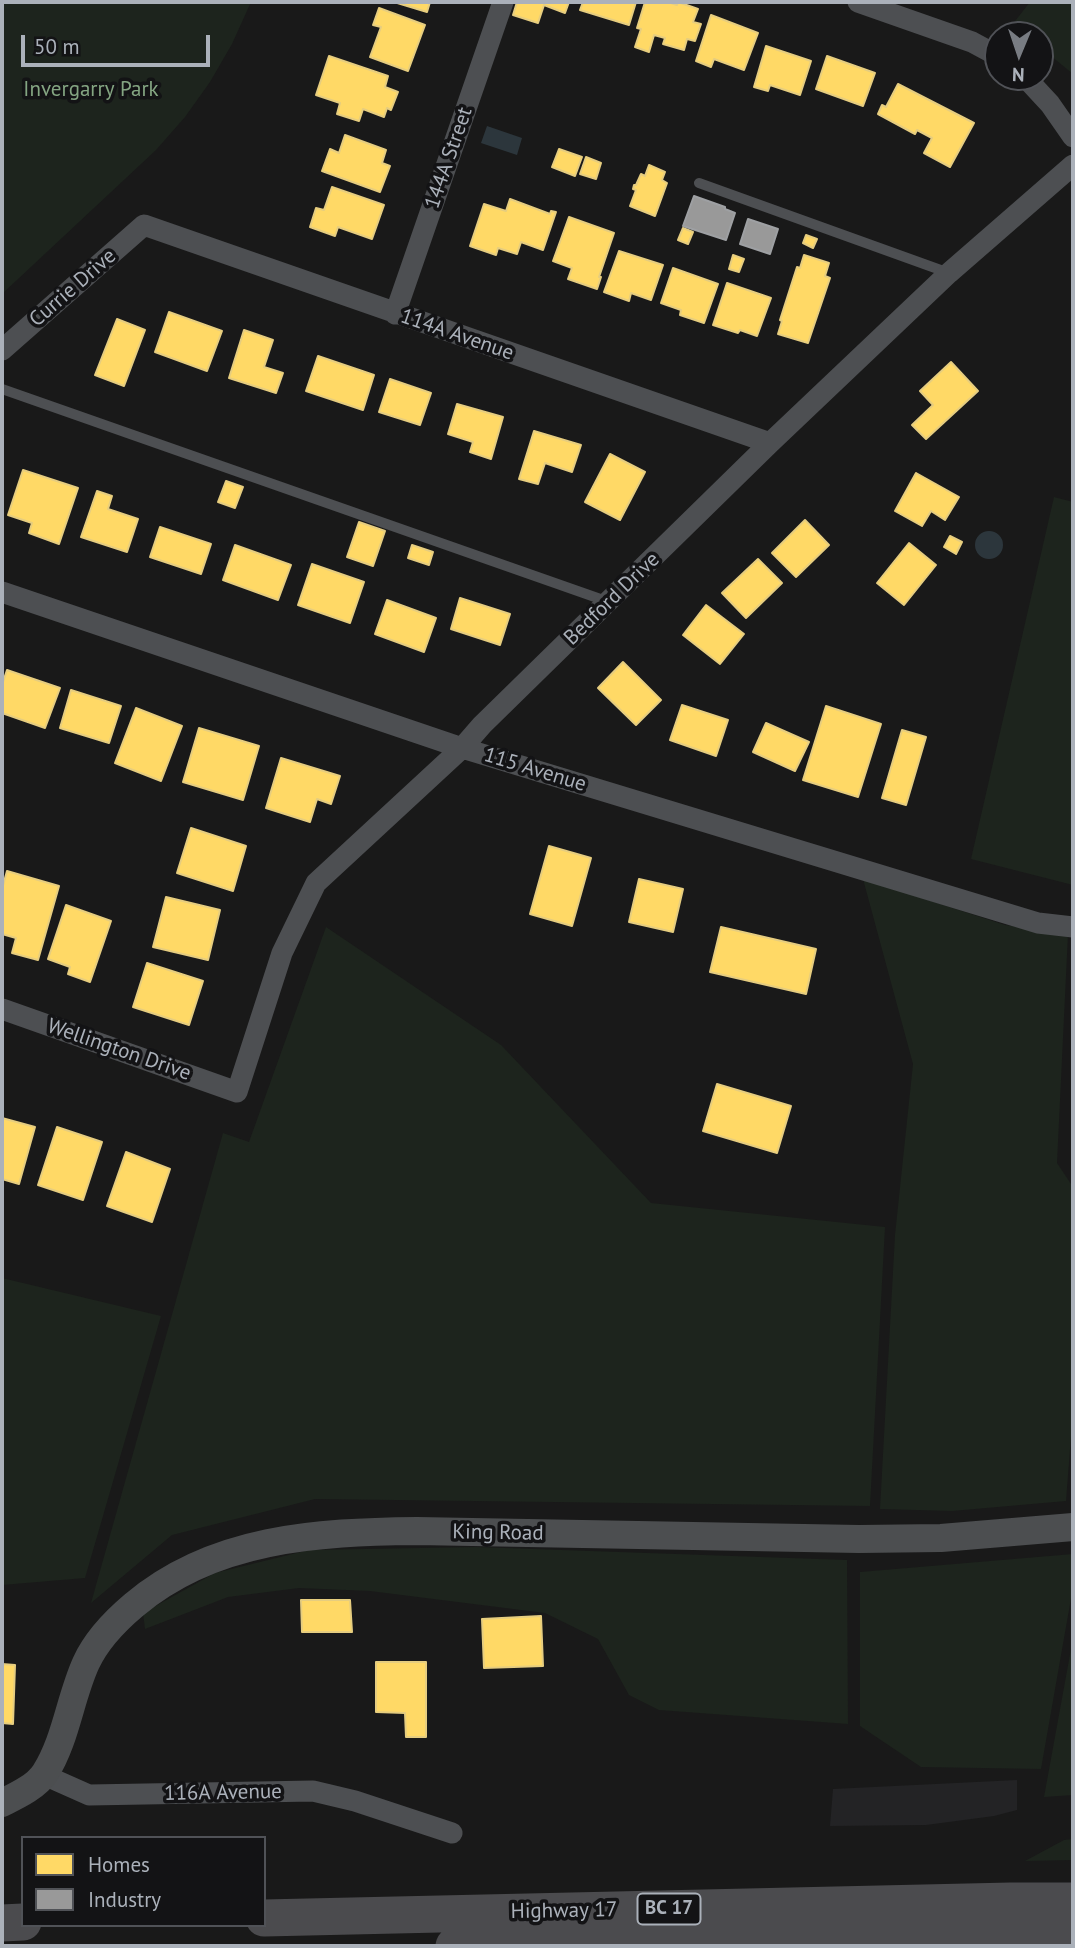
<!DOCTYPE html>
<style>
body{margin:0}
#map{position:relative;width:1075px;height:1948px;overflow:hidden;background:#191919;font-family:"PT Sans",sans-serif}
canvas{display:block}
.frame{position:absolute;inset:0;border:4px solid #abb1ba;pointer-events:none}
.legend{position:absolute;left:21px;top:1836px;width:245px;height:91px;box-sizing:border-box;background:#131315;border:2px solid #505257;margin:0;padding:9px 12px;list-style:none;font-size:21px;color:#abb1ba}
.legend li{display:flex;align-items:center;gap:14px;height:35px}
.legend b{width:35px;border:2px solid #505257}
.north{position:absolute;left:984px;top:21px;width:70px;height:70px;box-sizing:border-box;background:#131315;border:2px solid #505257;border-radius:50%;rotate:182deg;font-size:19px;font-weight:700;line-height:28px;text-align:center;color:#abb1ba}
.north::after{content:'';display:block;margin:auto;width:24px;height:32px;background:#787c82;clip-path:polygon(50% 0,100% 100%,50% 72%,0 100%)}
.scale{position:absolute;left:21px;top:35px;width:189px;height:32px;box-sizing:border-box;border:4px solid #abb1ba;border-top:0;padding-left:9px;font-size:21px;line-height:24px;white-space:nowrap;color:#abb1ba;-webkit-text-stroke:5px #131315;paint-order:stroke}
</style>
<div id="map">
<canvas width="1075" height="1948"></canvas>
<div class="frame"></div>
<ul class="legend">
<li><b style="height:19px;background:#ffd966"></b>Homes</li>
<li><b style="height:19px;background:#999"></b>Industry</li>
</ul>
<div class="north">N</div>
<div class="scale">50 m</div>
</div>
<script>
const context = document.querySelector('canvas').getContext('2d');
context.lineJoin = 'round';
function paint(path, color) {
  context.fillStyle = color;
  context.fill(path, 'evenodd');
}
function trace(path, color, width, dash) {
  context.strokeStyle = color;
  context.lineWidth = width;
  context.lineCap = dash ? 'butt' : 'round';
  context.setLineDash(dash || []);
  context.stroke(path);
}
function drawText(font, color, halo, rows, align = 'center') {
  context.font = font + ' "PT Sans",sans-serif';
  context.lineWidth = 7;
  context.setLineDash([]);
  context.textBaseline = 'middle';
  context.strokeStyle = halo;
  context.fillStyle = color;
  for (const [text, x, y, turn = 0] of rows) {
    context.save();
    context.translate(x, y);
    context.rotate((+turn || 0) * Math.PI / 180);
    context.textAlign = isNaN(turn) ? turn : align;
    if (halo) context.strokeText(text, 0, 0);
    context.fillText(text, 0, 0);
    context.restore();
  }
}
paint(new Path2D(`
 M1017,1780V1810L994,1816L926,1825L830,1826L833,1789Z`), '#232325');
paint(new Path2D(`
 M2,2H251L232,44L210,82L185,117L156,150L2,294Z
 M1030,2H1073V74L1040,47V35H1025L1012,25Z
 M1054,497L1073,502V885L971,859Z
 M863,879L1005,925L1068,934L1057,1163L1073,1187V1411L1066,1501L952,1511L880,1509L895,1235L913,1064Z
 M326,927L501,1045L651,1203L885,1227L870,1506L315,1499L172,1535L91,1603L223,1133L249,1142Z
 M2,1278L161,1316L85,1578L2,1585Z
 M476,1547L847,1560L848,1724L659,1710L629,1695L598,1639L545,1613L370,1591L299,1588L228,1597L145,1629L143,1613L215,1573L309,1550Z
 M1073,1554V1587L1041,1769L921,1767L860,1726V1572Z
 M1073,1638V1795L1044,1797Z
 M1073,1839V1860L1025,1861L1064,1840Z`), '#1d241d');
paint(new Path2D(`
 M487,126L522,138L517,155L481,143Z
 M975 545a14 14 0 1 1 28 0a14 14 0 1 1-28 0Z`), '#2c363c');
const homes = new Path2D(`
 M394,2H430L427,12Z
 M517,2H569L565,13L544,5L538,23L513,15Z
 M583,2H636L629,25L580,10Z
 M645,2H668L677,5L678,2L698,9L693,22L701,24L695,41L687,39L684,50L663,44L665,38L654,35L649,52L635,47L641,29L637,28Z
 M379,8L425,25L408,71L370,57L381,27L373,25Z
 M711,15L758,33L744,70L714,59L711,67L696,61Z
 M766,46L811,61L800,95L770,85L768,91L754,87Z
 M329,56L388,76L385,87L398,92L391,110L387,108L384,117L363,109L359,121L337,114L340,103L316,95Z
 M827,56L875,73L863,106L816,89Z
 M898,84L974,123L950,167L924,153L932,138L917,130L915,134L878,114L882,105L886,107Z
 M345,135L386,150L382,163L390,166L380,192L322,171L330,149L339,153Z
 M559,149L582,157L575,176L552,167Z
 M586,157L601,163L596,179L580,174Z
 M649,165L665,172L662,180L667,183L655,216L630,206L636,190L633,189L634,185H636L641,174L645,176Z
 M332,187L384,205L372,239L338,227L335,236L310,227L316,208L324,210Z
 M510,199L550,214L551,211L556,212L543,250L521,242L517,254L498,248L496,255L470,246L484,204L506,211Z
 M569,217L614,233L599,277H601L597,289L568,279L572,268L553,261Z
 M683,228L693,232L688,244L678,240Z
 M806,235L817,239L813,248L803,243Z
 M619,251L663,265L651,300L631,293L629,301L604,292Z
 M733,255L744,259L739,272L729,269Z
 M804,255L829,263L825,276L830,278L808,343L778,334L782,321L780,320L797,267L800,268Z
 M673,268L718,284L704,323L680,315L681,310L661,303Z
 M727,283L771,298L757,336L740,330L738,333L713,325Z
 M169,312L222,331L207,371L155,352Z
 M117,319L145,330L124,386L95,375Z
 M244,330L273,340L264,367L283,373L276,393L229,378Z
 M318,356L374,375L363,410L306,391Z
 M951,362L978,391L926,439L912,425L933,405L920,391Z
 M390,379L431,393L420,425L379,412Z
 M457,404L503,417L491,459L470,452L473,442L448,434Z
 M534,431L581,445L572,472L545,463L538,484L519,479Z
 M610,454L645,472L620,520L585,502Z
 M23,470L78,488L59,544L29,533L32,523L8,515Z
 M916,473L959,497L945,520L931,511L922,526L895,511Z
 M226,481L243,487L235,508L218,502Z
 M97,491L112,496L108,509L138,519L127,552L81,537Z
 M805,520L829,545L796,577L772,553Z
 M359,522L385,531L373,566L347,557Z
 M160,527L211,544L201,574L150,557Z
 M950,536L962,542L956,554L944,547Z
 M909,543L936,565L904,605L877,583Z
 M235,545L291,565L278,600L223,580Z
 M412,545L433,552L429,565L408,558Z
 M758,559L782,583L746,618L722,593Z
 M312,564L364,582L350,623L298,605Z
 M460,598L510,614L500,645L451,629Z
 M387,600L436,618L424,652L375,634Z
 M706,605L744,634L720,664L683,635Z
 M623,662L661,700L636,725L598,688Z
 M7,670L60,688L45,728L2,713V685Z
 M71,690L121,706L109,743L60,728Z
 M682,705L728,720L716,756L670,740Z
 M826,706L881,724L858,797L803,780Z
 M136,708L182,726L161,781L115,763Z
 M766,723L809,742L795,771L753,752Z
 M199,728L259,746L243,800L183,782Z
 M902,730L926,737L906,805L882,798Z
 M281,758L340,776L331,804L317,799L310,822L266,808Z
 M191,828L246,846L233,891L177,873Z
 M549,846L591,858L572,926L530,914Z
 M7,871L59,886L38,960L12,953L16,938L2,934V889Z
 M639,879L683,889L673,932L629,922Z
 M166,897L220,910L208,960L153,947Z
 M66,905L111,921L90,982L68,974L70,967L48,959Z
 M721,927L816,949L806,994L710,972Z
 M147,963L203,981L189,1025L133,1007Z
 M717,1084L791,1106L777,1153L703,1131Z
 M2,1118L35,1127L19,1184L2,1179Z
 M57,1127L102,1142L83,1200L38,1185Z
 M126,1152L170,1169L152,1222L107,1206Z
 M301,1600H350L352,1632H302Z
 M541,1616L543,1666L484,1668L482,1619Z
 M376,1662H426V1737H406L405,1713L376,1712Z
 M2,1664L15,1665L13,1724L2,1723Z`);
paint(homes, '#ffd966');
trace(homes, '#e6cd7f', 2);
const industry = new Path2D(`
 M694,196L725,207V209L735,213L726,240L683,226Z
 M748,219L778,229L770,254L740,244Z`);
paint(industry, '#999');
trace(industry, '#9ea0a3', 2);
trace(new Path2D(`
 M699,183L949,273
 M2,389L609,602`), '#4d4f52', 10);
trace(new Path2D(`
 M858,2L972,42L998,56
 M1025,77L1050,104L1073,137
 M395,314L503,2
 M2,350L144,225L770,443
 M2,592L462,748L1038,923L1073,927
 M2,1009L237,1092L282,953L316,883L462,748L482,725L770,443L949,273L1073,165
 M44,1775L89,1795L313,1791L355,1801L452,1833`), '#4d4f52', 21);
trace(new Path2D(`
 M2,1803C16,1796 36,1787 45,1773C66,1740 70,1698 86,1663C96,1641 115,1621 134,1605C213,1538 317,1532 417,1531L859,1539L941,1538L1073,1527`), '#4c4e50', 28);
trace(new Path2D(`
 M264,1918L1011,1901H1073
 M2,1923L23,1922
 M454,1946L1015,1931H1073`), '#4b4b4e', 37);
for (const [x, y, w] of [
 [669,1909,63]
]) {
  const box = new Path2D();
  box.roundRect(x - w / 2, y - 15.5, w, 31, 5);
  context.fillStyle = '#131315';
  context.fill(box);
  trace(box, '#abb1ba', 2);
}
drawText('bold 19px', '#abb1ba', null, [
 ["BC 17",669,1909]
]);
drawText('21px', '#84a582', '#131315', [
 ["Invergarry Park",91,90]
]);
drawText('21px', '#abb1ba', '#131315', [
 ["144A Street",449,158,-71],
 ["Currie Drive",73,288,-41],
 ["114A Avenue",457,335,19],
 ["Bedford Drive",612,599,-44],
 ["115 Avenue",535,770,17],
 ["Wellington Drive",119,1050,19],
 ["King Road",498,1533,1],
 ["116A Avenue",223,1793,-1],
 ["Highway 17",564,1911,-1]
]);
</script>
